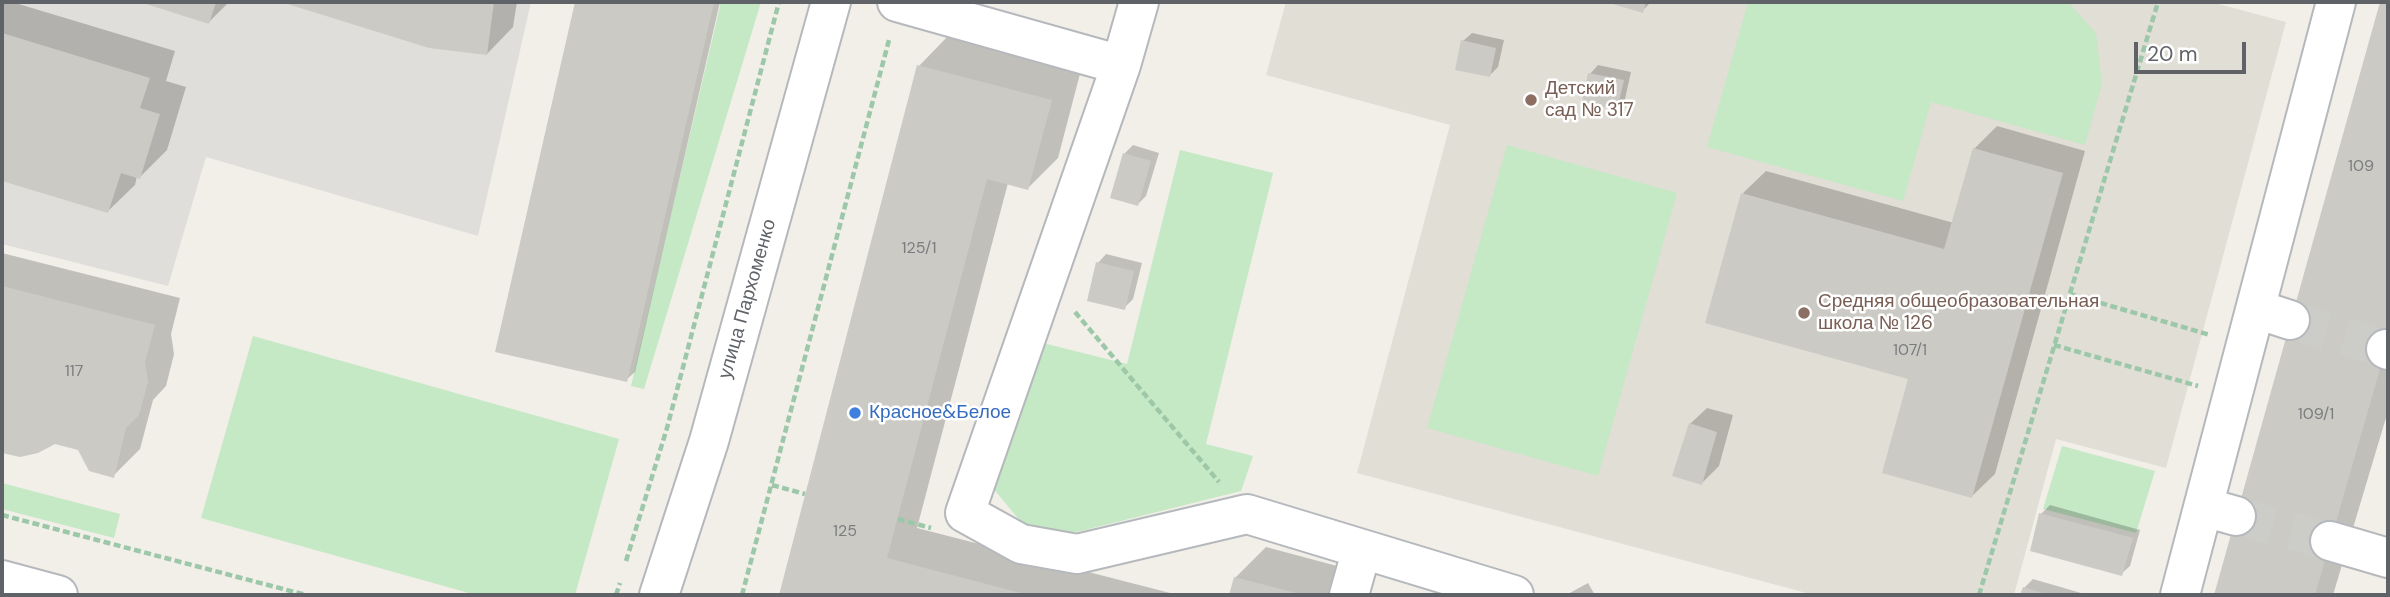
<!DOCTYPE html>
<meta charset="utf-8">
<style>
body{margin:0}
#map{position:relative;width:2390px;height:597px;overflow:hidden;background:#f1efe8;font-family:"DM Sans",sans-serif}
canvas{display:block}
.frame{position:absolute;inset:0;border:4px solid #5f6368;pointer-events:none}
.scale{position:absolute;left:2134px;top:42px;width:112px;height:32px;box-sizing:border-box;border:4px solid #5f6368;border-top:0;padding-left:9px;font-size:21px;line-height:24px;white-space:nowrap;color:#5f6368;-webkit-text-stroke:5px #fff;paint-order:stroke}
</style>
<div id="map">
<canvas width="2390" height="597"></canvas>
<div class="frame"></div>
<div class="scale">20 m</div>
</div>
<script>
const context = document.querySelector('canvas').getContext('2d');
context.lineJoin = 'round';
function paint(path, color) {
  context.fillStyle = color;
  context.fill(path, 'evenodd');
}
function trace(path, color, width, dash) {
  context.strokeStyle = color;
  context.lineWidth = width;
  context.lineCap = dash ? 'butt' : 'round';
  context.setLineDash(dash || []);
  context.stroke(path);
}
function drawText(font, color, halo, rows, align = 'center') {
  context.font = font + ' "DM Sans",sans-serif';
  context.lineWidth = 5;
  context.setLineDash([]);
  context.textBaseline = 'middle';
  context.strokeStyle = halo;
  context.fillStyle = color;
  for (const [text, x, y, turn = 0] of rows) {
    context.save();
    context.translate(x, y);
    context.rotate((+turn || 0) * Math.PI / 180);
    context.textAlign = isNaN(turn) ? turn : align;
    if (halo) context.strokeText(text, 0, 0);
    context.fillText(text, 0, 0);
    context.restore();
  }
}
paint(new Path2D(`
 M2,2H531L478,236L206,157L168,286L2,244Z`), '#e0deda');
paint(new Path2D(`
 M1286,2H2211L2286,22L2166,468L2056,439L2014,595H1814L1357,473L1450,125L1266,75Z`), '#e1ded6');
paint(new Path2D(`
 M721,2H761L644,389L631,386Z
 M1748,2L2069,3L2096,33L2102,83L2085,145L1931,102L1903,201L1707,147Z
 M1507,145L1677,193L1598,476L1427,428Z
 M1180,150L1273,173L1206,444L1253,456L1241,491L1061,536L1026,528L992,487L1039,342L1127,364Z
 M253,336L619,439L575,595H476L201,518Z
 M2062,446L2155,471L2136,533L2043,509Z
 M2,483L120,514L114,538L2,509Z`), '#c5e8c5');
paint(new Path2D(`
 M2,2H12L175,51L166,81L186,87L167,150L140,177L137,176L135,185L108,211L2,179Z
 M147,2H229L209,22Z
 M285,2H517L513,27L487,54L429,46Z
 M577,2H720L635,372L626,380L497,351Z
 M1610,2H1651L1642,11Z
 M2381,2H2388V411L2333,595H2216Z
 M1472,33L1504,40L1498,67L1490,75L1463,41Z
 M949,35L1081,70L1058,158L1028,188L1008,183L917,528L1178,595H780L919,66Z
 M1598,65L1631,72L1625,99L1617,108L1590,74Z
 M1997,126L2085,151L1995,474L1972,496L1910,378L1743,193L1766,171L1954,223L1974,149Z
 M1133,145L1159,153L1146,196L1138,204L1124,154Z
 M2,253L180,298L171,334L174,354L166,386L153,400L140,449L113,476L79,449L55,442L20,455L2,451Z
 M1106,254L1142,263L1133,299L1124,308L1098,263Z
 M1707,408L1733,415L1719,466L1702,483L1690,424Z
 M2050,505L2140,530L2130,566L2121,574L2041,514Z
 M1266,547L1337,566L1329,595H1231L1235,578Z
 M2033,579L2088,595H2022L2024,588Z
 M1588,583L1595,595H1566Z`), '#0003');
paint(new Path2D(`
 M140,2H216L209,24Z
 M281,2H494L487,55L429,48Z
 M575,2H714L627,382L495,352Z
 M1606,2H1646L1643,13Z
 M2380,2H2388V341L2315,595H2214Z
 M2,33L150,78L140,108L160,114L140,179L121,173L108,213L2,181Z
 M1461,40L1496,48L1490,77L1455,70Z
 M917,65L1052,100L1028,190L987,179L887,558L1028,595H779Z
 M1588,73L1624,80L1617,110L1582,102Z
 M1973,148L2063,173L1972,498L1882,473L1908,379L1705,323L1741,193L1944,249Z
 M1123,153L1151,161L1138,206L1110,198Z
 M1096,262L1134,271L1125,310L1087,301Z
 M2,286L155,325L145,362L148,382L139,415L126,428L114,478L89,471L78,450L55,444L38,453L20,457L2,453Z
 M1689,423L1717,432L1702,485L1672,476Z
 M2039,513L2133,538L2122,576L2030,551Z
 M1234,577L1300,594V595H1229Z
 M2023,587L2049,595H2020Z`), '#cccac5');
trace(new Path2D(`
 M2290,320L2386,349
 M2236,516L2330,541`), '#ccccc8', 38, [38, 19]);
const minor = new Path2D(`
 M897,2L1121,65L1139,2
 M1121,65L965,513L1021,544L1077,554L1247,514L1514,595
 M2256,309L2290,320
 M2386,349L2388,350
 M2204,507L2236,516
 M2330,541L2388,558
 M2,580L58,595
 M659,595L709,441L831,2
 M1349,595L1362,549
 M2180,595L2336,2`);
trace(minor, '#b5b8bc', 42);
trace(new Path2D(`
 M2070,294L2210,335
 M1075,312L1219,482
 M2054,345L2198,386
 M772,485L805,494
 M2,515L306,595
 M898,519L931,528
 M626,561L667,428L779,2
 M616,595L620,583
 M742,595L889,40
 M1979,595L2158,2`), '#9cc7a9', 4.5, [7, 3.5]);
trace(minor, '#fff', 38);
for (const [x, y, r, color] of [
 [1531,100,7,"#8d6e63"],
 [1804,313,7,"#8d6e63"],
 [855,413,7,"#3f7fe0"]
]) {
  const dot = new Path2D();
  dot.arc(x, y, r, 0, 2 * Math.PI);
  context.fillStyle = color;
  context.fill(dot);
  trace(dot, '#fff', 2.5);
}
drawText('16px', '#7a7d7f', null, [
 ["109",2361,167],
 ["125/1",919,249],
 ["107/1",1910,351],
 ["117",74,372],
 ["109/1",2316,415],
 ["125",845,532]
]);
drawText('19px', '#785e54', '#fff', [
 ["Детский",1545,89],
 ["сад № 317",1545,111],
 ["Средняя общеобразовательная",1818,302],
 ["школа № 126",1818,324]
], 'left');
drawText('19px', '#5f6368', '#fff', [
 ["улица Пархоменко",748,299,-74]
]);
drawText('19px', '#366cbe', '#fff', [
 ["Красное&Белое",869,413]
], 'left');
</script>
